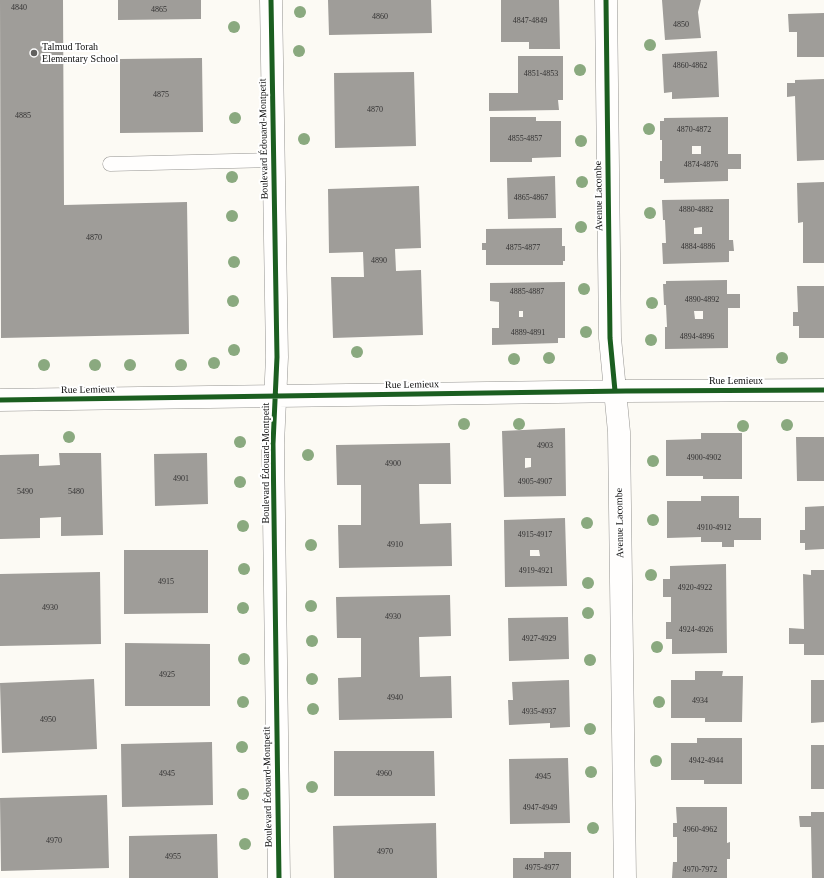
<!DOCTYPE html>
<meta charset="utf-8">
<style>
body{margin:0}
canvas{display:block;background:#fcfaf4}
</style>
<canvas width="824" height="878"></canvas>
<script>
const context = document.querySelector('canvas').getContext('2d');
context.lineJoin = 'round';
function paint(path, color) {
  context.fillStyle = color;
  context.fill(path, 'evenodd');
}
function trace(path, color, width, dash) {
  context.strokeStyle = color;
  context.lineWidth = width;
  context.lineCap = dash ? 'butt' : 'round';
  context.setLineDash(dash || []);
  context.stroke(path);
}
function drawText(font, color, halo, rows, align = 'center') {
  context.font = font + ' "Times New Roman",serif';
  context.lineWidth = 4;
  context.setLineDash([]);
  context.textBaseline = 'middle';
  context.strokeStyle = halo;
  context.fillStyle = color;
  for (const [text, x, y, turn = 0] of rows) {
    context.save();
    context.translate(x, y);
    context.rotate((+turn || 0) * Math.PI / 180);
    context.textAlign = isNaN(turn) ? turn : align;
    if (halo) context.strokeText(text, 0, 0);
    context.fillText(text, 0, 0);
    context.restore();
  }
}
paint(new Path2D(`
 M0,0H63L64,205L187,202L189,334L1,338Z
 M118,0H201V19L118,20Z
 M328,0H431L432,33L329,35Z
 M501,0H559L560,49H529V42H501Z
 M662,0H701L698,12L701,38L665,40Z
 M824,13V57H797V32H789L788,14Z
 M717,51L719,97L672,99V92L664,93L662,54Z
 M518,56H563V100H558L559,110L489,111V93H518Z
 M202,58L203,132L120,133V59Z
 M414,72L416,146L335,148L334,73Z
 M824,79V160L797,161L795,96L787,97V83H795V80Z
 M490,117H536V121H561V157L532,158V162H490Z
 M728,117V154H741V169H728V181L664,183V179H660V161H662V140H660V121H664V118ZM692,146H701V154H692Z
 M555,176L556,218L508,219L507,178Z
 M824,182V263H803V222L798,223L797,183Z
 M419,186L421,248L395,249L396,271L421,270L423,335L333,338L331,277H364L363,252L329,253L328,189Z
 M729,199V240H733L734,251H729V262L663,264L662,243H666L665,220H663L662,200ZM702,227V234H694V228Z
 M562,228V246H565V261H563V265H486V250H482V243H486V229Z
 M727,280V294H740V308H728V348L665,349V327H667L666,305H664L663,284H666V281ZM694,311H703V319H695Z
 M565,282V338H558V343L492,345V328H499V302L490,301V283ZM519,311H523V317H519Z
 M797,286H824V338H799V326H793V312H798Z
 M565,428L566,496L504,497L502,431ZM525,458H531V467L525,468Z
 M701,433H742V479H703V476H666V440L701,439Z
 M796,437H824V481H797Z
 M450,443L451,484H419L420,524L451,523L452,566L339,568L338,525H361V485H337L336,445Z
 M59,453H101L103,535L61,536V517L40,518V538L0,539V455L39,454V466L60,465Z
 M207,453L208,504L155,506L154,454Z
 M701,496H739V518H761V540H734V547H722V542H701V537L667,538V501H701Z
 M824,506V549L805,550V543H800V530H805V507Z
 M565,518L567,586L505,587L504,520ZM530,550H539L540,556H530Z
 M124,550H208V613L124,614Z
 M726,564L727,653L672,654V639H666V622H671V597H663V579H670V566Z
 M811,570H824V655H804V644H789V628L804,629L803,574L811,575Z
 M100,572L101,644L0,646V574Z
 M450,595L451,636L419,637L420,677L451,676L452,718L339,720L338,678L361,677V638H337L336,597Z
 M568,617L569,659L509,661L508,618Z
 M125,643L210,644V706H125Z
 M695,671H723L722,676H743L742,722H705V718H671V680H695Z
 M94,679L97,749L2,753L0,683Z
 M569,680L570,727L550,728V723L509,725L508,700H513L512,682Z
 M811,680H824V722L811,723Z
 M697,738H742V784H704V780H671V743H697Z
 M212,742L213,805L122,807L121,744Z
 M811,745H824V789H811Z
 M334,751H434L435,796H334Z
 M568,758L570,823L510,824L509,759Z
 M107,795L109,868L1,871L0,798Z
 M676,807H727V843L730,842V859H727V878H672L673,862H677V837H673V823H677Z
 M811,812H824V878H812L811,827H800L799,816H811Z
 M436,823L437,878H334L333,826Z
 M217,834L218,878H129V836Z
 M544,852H571V878H513V858H544Z`), '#9f9d99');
const lane = new Path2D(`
 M110,164L274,160`);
const street = new Path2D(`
 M271,0L277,357L273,444L279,878
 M606,0L610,338L619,432L625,878
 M0,400L626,391L824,390`);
trace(lane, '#969592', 15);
trace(street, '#969592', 23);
trace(lane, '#fffefd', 14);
trace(street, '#fffefd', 22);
trace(new Path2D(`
 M271,0L277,357L273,444L279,878
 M606,0L610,338L615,391
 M0,400L626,391L824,390`), '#1b5e20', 5);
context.fillStyle = '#8aa97f';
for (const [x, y] of [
 [300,12],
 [234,27],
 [650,45],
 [299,51],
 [580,70],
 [235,118],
 [649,129],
 [304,139],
 [581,141],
 [232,177],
 [582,182],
 [650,213],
 [232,216],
 [581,227],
 [234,262],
 [584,289],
 [233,301],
 [652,303],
 [586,332],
 [651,340],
 [234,350],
 [357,352],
 [549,358],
 [782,358],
 [514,359],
 [214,363],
 [44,365],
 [95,365],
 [130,365],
 [181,365],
 [464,424],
 [519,424],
 [787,425],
 [743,426],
 [69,437],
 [240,442],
 [308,455],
 [653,461],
 [240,482],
 [653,520],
 [587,523],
 [243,526],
 [311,545],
 [244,569],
 [651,575],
 [588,583],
 [311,606],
 [243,608],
 [588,613],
 [312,641],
 [657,647],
 [244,659],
 [590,660],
 [312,679],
 [243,702],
 [659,702],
 [313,709],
 [590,729],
 [242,747],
 [656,761],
 [591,772],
 [312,787],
 [243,794],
 [593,828],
 [245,844]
]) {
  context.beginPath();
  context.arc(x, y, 6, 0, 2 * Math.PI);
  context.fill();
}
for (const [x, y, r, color] of [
 [34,53,4,"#62615f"]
]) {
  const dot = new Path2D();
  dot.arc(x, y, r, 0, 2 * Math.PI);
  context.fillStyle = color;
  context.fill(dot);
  trace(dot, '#fff', 1.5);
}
drawText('8px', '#333232', null, [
 ["4840",19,8],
 ["4865",159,10],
 ["4860",380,17],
 ["4847-4849",530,21],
 ["4850",681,25],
 ["4860-4862",690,66],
 ["4851-4853",541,74],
 ["4875",161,95],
 ["4870",375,110],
 ["4885",23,116],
 ["4870-4872",694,130],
 ["4855-4857",525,139],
 ["4874-4876",701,165],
 ["4865-4867",531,198],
 ["4880-4882",696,210],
 ["4870",94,238],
 ["4884-4886",698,247],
 ["4875-4877",523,248],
 ["4890",379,261],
 ["4885-4887",527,292],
 ["4890-4892",702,300],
 ["4889-4891",528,333],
 ["4894-4896",697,337],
 ["4903",545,446],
 ["4900-4902",704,458],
 ["4900",393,464],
 ["4901",181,479],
 ["4905-4907",535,482],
 ["5490",25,492],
 ["5480",76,492],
 ["4910-4912",714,528],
 ["4915-4917",535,535],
 ["4910",395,545],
 ["4919-4921",536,571],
 ["4915",166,582],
 ["4920-4922",695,588],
 ["4930",50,608],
 ["4930",393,617],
 ["4924-4926",696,630],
 ["4927-4929",539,639],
 ["4925",167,675],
 ["4940",395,698],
 ["4934",700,701],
 ["4935-4937",539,712],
 ["4950",48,720],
 ["4942-4944",706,761],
 ["4945",167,774],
 ["4960",384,774],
 ["4945",543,777],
 ["4947-4949",540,808],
 ["4960-4962",700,830],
 ["4970",54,841],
 ["4970",385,852],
 ["4955",173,857],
 ["4975-4977",542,868],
 ["4970-7972",700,870]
]);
drawText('10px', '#0f0f0f', '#fff', [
 ["Talmud Torah",42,47],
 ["Elementary School",42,59]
], 'left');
drawText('10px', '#0f0f0f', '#fff', [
 ["Boulevard Édouard-Montpetit",264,139,-91],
 ["Avenue Lacombe",599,196,-91],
 ["Rue Lemieux",736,381],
 ["Rue Lemieux",412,385,-1],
 ["Rue Lemieux",88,390,-1],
 ["Boulevard Édouard-Montpetit",266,463,-90],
 ["Avenue Lacombe",620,523,-91],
 ["Boulevard Édouard-Montpetit",268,787,-91]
]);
</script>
